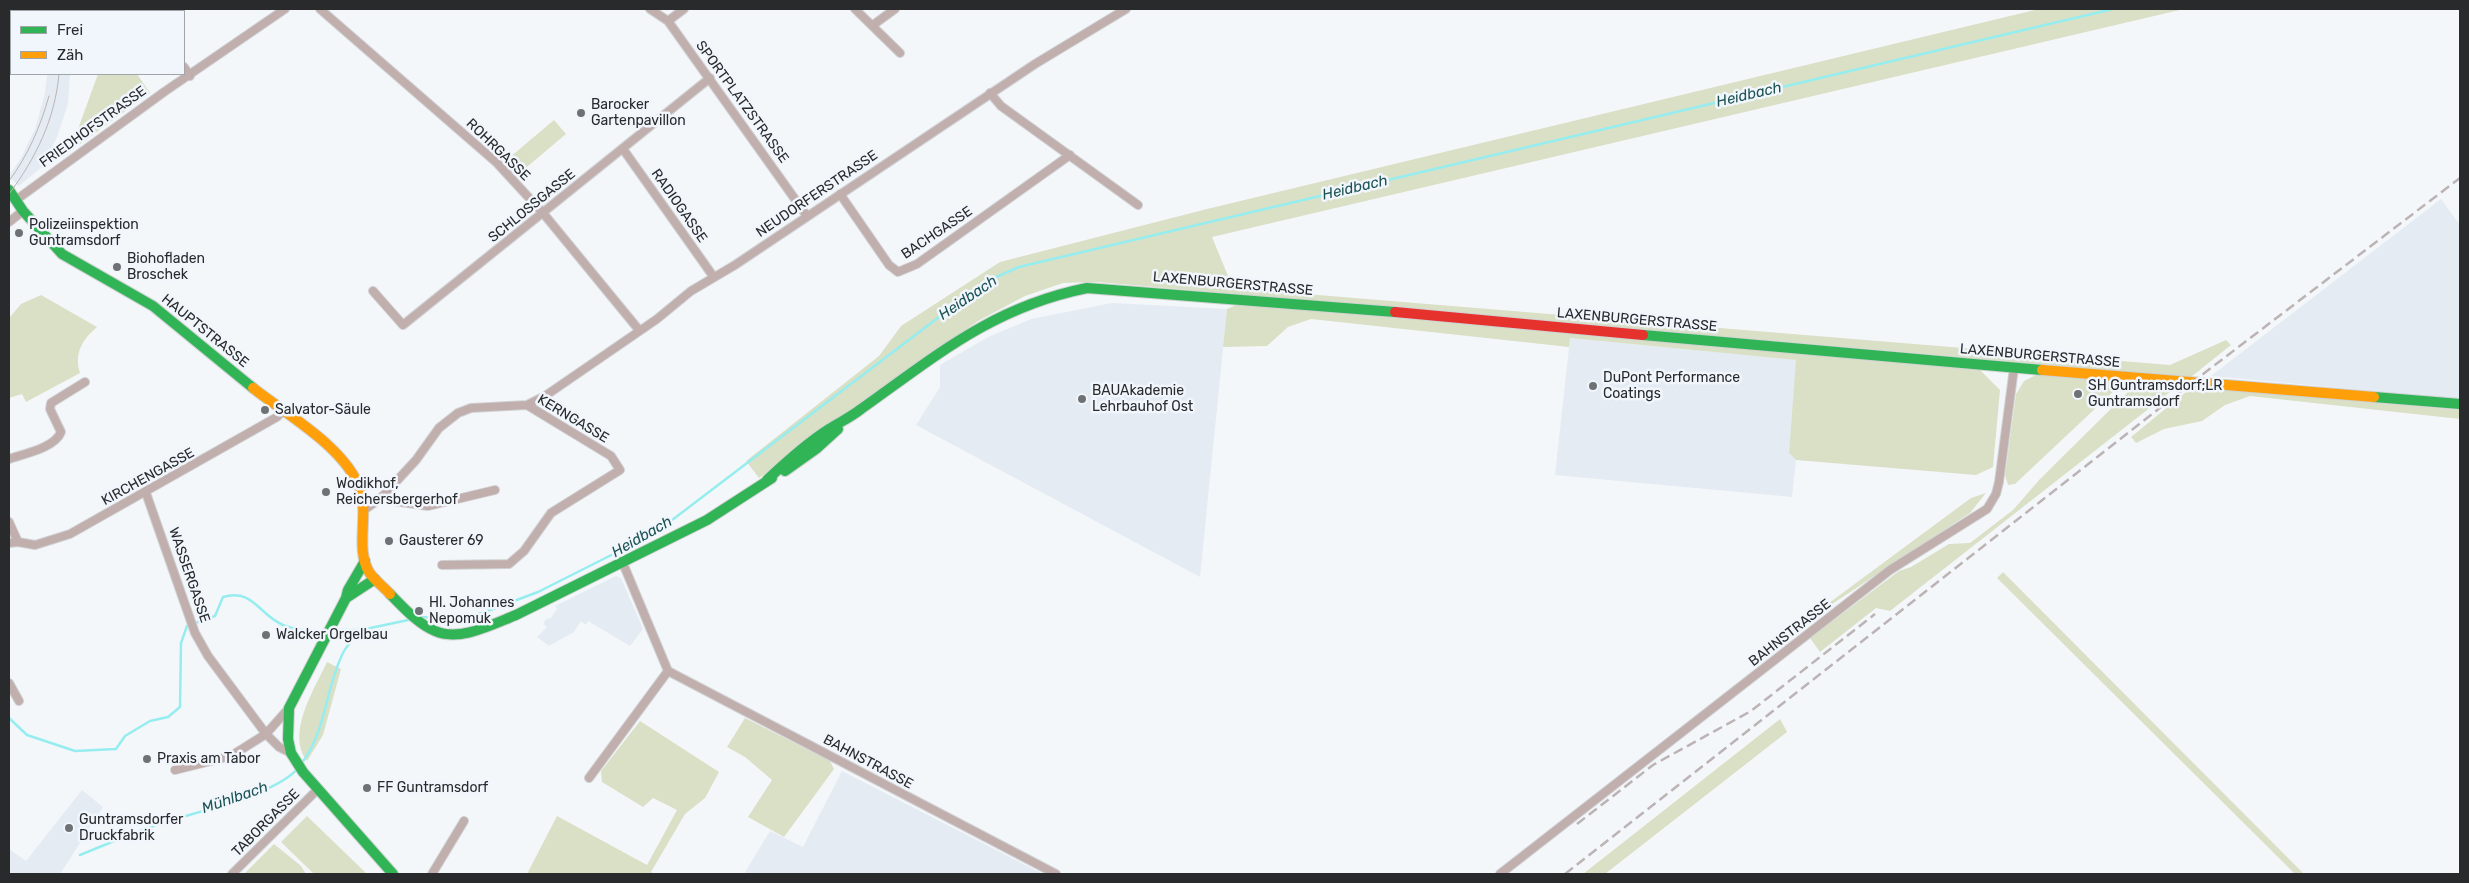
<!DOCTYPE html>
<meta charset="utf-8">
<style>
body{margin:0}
#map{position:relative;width:2469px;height:883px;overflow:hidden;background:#f4f7fa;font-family:Rubik,sans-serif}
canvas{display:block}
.frame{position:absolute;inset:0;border:10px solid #282a2c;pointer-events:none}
.legend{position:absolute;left:10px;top:10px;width:175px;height:65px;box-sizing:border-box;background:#f1f6fd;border:1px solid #a1a4a9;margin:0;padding:6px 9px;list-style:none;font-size:15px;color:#282a2c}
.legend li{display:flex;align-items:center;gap:10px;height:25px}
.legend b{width:25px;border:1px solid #a1a4a9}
</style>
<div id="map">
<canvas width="2469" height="883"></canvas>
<div class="frame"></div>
<ul class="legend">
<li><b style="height:6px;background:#30b455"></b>Frei</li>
<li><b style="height:6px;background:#ff9f0a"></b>Zäh</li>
</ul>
</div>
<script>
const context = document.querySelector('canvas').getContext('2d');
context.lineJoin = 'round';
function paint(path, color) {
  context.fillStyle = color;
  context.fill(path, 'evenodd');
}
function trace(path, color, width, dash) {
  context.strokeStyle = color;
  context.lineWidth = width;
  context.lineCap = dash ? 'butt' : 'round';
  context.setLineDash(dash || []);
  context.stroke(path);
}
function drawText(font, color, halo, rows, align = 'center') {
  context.font = font + ' Rubik,sans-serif';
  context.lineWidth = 5;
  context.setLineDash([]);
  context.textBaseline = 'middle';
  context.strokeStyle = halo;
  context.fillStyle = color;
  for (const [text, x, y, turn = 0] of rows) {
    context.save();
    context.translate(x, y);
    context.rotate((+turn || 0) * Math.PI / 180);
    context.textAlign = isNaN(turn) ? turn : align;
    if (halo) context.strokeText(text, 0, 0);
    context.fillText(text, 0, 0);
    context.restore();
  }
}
paint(new Path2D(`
 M47,74H70L68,104L57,137L43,166L19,186L9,176L21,158L35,129L45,93Z
 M2441,199L2460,225V399L2211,376Z
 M1112,303L1227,309L1200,577L916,425L940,387V365L988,337L1031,319Z
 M1570,338L1797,360L1789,453L1796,460L1792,497L1555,475Z
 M616,576L621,578L643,629L630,646L588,621L586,625L581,621L574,632L549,646L537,637L547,627L543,624L547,618L550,619L557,609L555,606Z
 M842,771L1043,874H744L770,831L803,847Z
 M82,790L103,807L60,874H9V849L26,861Z`), '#e4ebf3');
paint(new Path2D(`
 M2039,9H2184L1212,237L1233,288L2170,365L2226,340L2231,345L2191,377L1097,282L1063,283L1025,296L978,321L913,365L759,478L746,461L879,356L901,326L1000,262L1207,209Z
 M98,74H137L150,93L79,145L74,140Z
 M554,120L566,134L515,177L503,163Z
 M41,295L97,327C82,340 74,353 80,373L26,402L22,394L9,398V318L21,304Z
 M1241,303L1977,367L2000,390L1993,467L1976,475L1796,460L1789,453L1796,360L1570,338L1569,347L1311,319L1288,327L1267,346L1223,347L1227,309Z
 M2038,374L2179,385L1890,611L1876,608L1820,652L1810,638L1899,571L1911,567L1949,544L1970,543L2013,510L2040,479L2131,389H2116L2015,484L2008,485L2005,475L2016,394L2024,381Z
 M2192,387L2460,410V419L2250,396L2225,405L2202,421L2164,429L2136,443L2131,437Z
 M1986,493L1970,513L1823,610L1764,657L1760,654L1971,498Z
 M2003,572L2304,874H2295L1997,578Z
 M327,662L341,669L323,735L307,761C286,733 314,690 327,662Z
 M745,718L830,761L834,769L784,837L748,817L772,780L745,757L727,747Z
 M1780,719L1787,732L1605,874H1583Z
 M640,721L719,772L705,798L685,814L651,872L655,874H527L557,816L647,865L677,810L653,798L643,807L602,782L601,771Z
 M307,816L367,874H314L281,842Z
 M274,844L301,866L306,874H244Z`), '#d9e0c6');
trace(new Path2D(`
 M421,617L456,619L482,613L538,592L655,533L985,282L1019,267L2113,9
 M332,630H361L413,619
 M9,718L27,735L75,751L116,749L125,736L150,721L168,717L180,707L181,643L187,626L215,616L223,597C253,588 259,615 283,625C297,631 312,631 327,631
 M301,764C327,731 325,687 344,651C348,644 356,637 361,630
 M80,855C105,845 130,834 156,825C190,813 277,795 298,768`), '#96edef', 2.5);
const street = new Path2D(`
 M141,9L143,11
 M320,9L497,163L543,213L639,330
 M650,9L668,21L807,216
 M855,9L900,53
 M668,21L684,9
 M873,25L895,9
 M184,67L190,76
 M990,93L1001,106L1138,205
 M623,149L713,276
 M840,194L889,265L898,272L917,264L1070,155
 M16,200L164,92L285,9
 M9,222L23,211
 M373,291L403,325L710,78
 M527,405L545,396L657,319L691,291L735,265L1035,64L1126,9
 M9,459C23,454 55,448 61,432L50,409L51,403L85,382
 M146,493L195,633L208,656L266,734L279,747L291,753
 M380,499L428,506L495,490
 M364,510L380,499L416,460L439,428L458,413L471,408L527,405L611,456L620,470L551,513L524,551L509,564L442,565
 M9,522L18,542
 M9,543L18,542L35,545L70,534L277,417L283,411
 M622,561L668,671
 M668,671L1056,874
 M9,683L19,701
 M175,770L231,756L266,734L289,708
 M589,778L668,671
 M232,874L317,790
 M432,874L464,821
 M1500,874L1890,570L1987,509L1996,494L1999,482L2014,368`);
const fast = new Path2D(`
 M9,190L23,211L62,254L153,306L253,388
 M1643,335L2042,370
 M2374,397L2460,404
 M785,471L816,449L838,429
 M767,480C786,462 807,443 829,429C840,422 851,417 861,409C937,355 993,307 1087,288L1395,312
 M365,561L348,590L346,598L289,708L288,739L291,753L303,772L393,874
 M390,594C403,607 418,624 435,631C460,642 493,624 516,615L707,520L772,478
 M346,598L375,579`);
const slow = new Path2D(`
 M2042,370L2374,397
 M253,388C287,415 345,447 360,489C369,515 355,548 369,572C374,580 384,587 390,594`);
const jam = new Path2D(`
 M1395,312L1643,335`);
trace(street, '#d0d2d4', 10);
trace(fast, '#d0d2d4', 12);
trace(slow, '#d0d2d4', 12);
trace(jam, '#d0d2d4', 12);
trace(street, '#c1afae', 8);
trace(fast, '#30b455', 10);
trace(slow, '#ff9f0a', 10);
trace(jam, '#e5322d', 10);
trace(new Path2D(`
 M54,9V11
 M9,181C28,155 40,128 49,96
 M9,194C36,158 55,119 59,74`), '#bcb3b4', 1);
trace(new Path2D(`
 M1577,824L1653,765L1751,711L1875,614
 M1565,874L2207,371L2460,178`), '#bcb3b4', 2.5, [10, 5]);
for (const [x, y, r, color] of [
 [581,113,5,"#6f7274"],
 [19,233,5,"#6f7274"],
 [117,267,5,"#6f7274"],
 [1593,386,5,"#6f7274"],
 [2078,394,5,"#6f7274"],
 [1082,399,5,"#6f7274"],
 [265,410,5,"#6f7274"],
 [326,492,5,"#6f7274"],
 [389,541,5,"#6f7274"],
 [419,611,5,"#6f7274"],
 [266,635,5,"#6f7274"],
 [147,759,5,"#6f7274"],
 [367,788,5,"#6f7274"],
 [69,828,5,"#6f7274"]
]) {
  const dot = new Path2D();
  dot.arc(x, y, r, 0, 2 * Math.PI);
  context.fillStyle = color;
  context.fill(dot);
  trace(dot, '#f1f6fd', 2);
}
drawText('14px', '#282a2c', '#f1f6fd', [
 ["SPORTPLATZSTRASSE",742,102,54],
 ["FRIEDHOFSTRASSE",93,127,-36],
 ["ROHRGASSE",498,150,44],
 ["NEUDORFERSTRASSE",817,194,-34],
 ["SCHLOSSGASSE",532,206,-39],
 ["RADIOGASSE",679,206,55],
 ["BACHGASSE",937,233,-34],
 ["LAXENBURGERSTRASSE",1233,284,5],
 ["LAXENBURGERSTRASSE",1637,320,5],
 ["HAUPTSTRASSE",205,331,39],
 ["LAXENBURGERSTRASSE",2040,356,5],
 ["KERNGASSE",573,419,31],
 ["KIRCHENGASSE",148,477,-29],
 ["WASSERGASSE",189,575,71],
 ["BAHNSTRASSE",1790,633,-38],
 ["BAHNSTRASSE",868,762,28],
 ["TABORGASSE",266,823,-45]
]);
drawText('14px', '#282a2c', '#f1f6fd', [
 ["Barocker",591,105],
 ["Gartenpavillon",591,121],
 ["Polizeiinspektion",29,225],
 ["Guntramsdorf",29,241],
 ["Biohofladen",127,259],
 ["Broschek",127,275],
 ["DuPont Performance",1603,378],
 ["Coatings",1603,394],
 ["SH Guntramsdorf;LR",2088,386],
 ["Guntramsdorf",2088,402],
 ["BAUAkademie",1092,391],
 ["Lehrbauhof Ost",1092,407],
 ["Salvator-Säule",275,410],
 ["Wodikhof,",336,484],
 ["Reichersbergerhof",336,500],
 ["Gausterer 69",399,541],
 ["Hl. Johannes",429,603],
 ["Nepomuk",429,619],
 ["Walcker Orgelbau",276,635],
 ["Praxis am Tabor",157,759],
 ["FF Guntramsdorf",377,788],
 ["Guntramsdorfer",79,820],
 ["Druckfabrik",79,836]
], 'left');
drawText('italic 15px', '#1d5353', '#f1f6fd', [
 ["Heidbach",1749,95,-13],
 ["Heidbach",1355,188,-13],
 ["Heidbach",968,298,-34],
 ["Heidbach",642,537,-30],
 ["Mühlbach",235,798,-19]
]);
</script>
